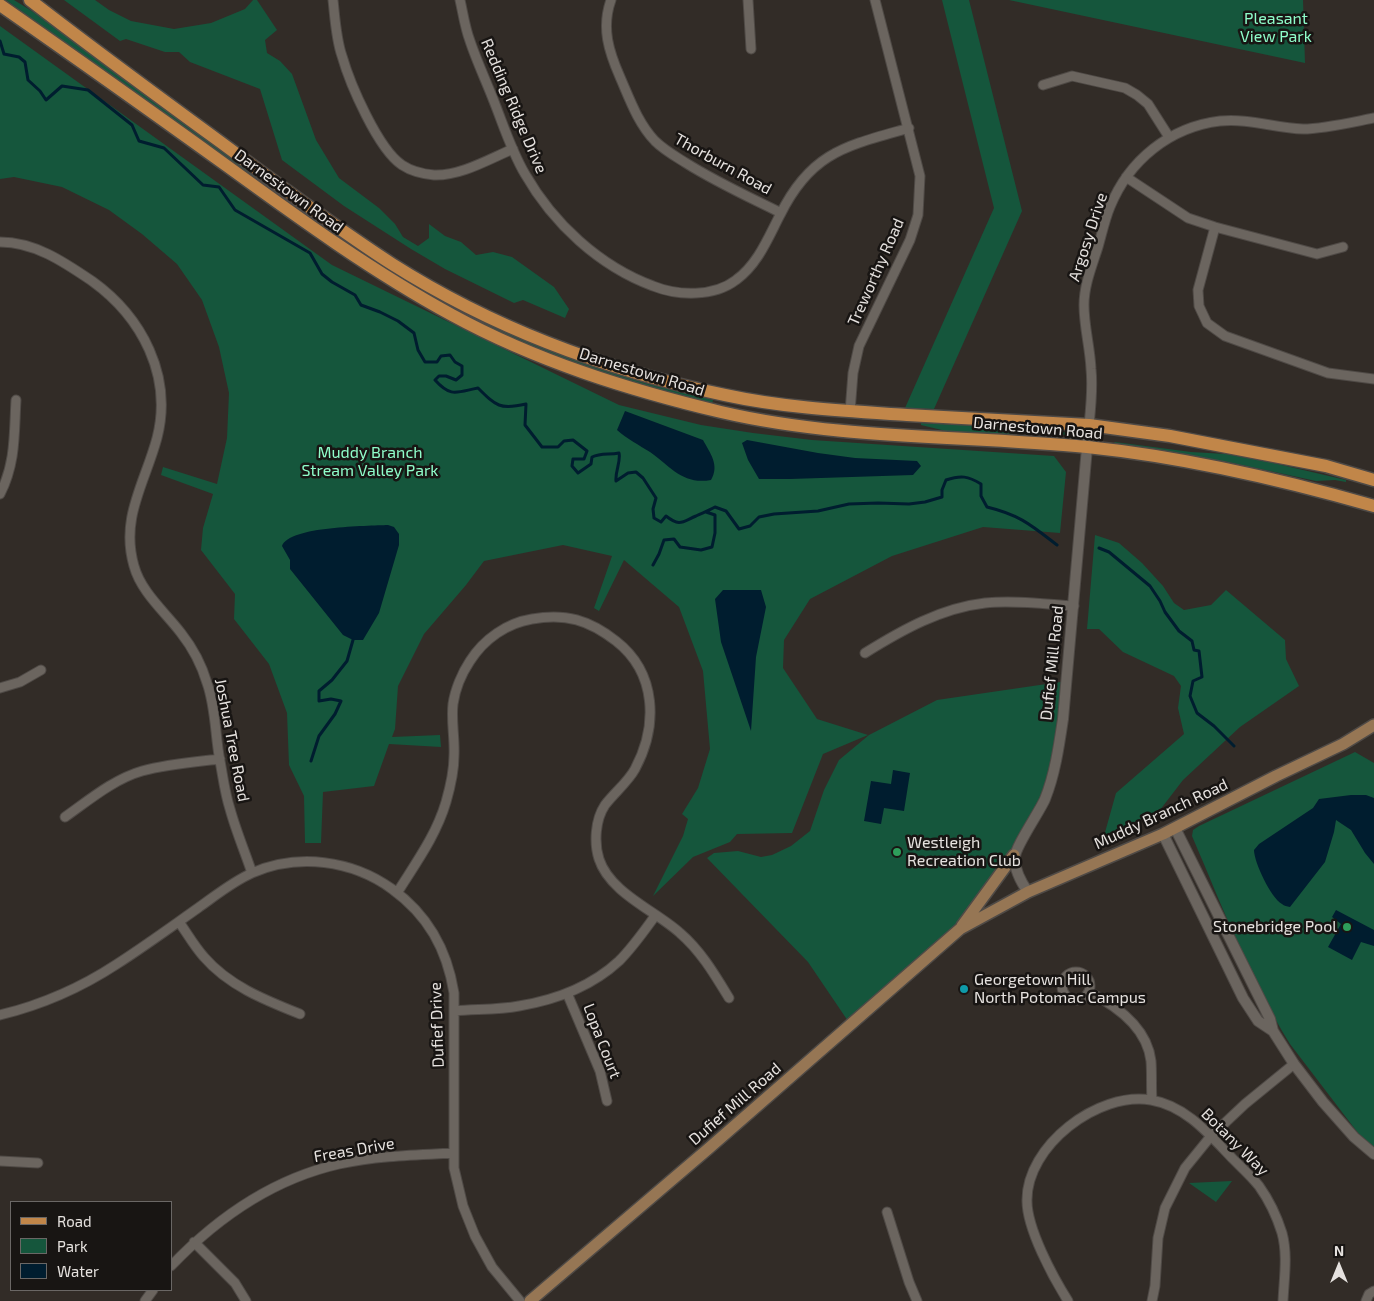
<!DOCTYPE html>
<style>
body{margin:0}
#map{position:relative;width:1374px;height:1301px;overflow:hidden;background:#322c27;font-family:"Exo 2",sans-serif}
canvas{display:block}
.legend{position:absolute;left:10px;top:1201px;width:162px;height:90px;box-sizing:border-box;background:#181513;border:1px solid #6a6765;margin:0;padding:6px 9px;list-style:none;font-size:15px;color:#e6e2df}
.legend li{display:flex;align-items:center;gap:10px;height:25px}
.legend b{width:25px;border:1px solid #6a6765}
.north{position:absolute;left:1314px;top:1241px;width:50px;height:50px;-webkit-text-stroke:4px #181513;paint-order:stroke;rotate:0deg;font-size:14px;font-weight:700;line-height:20px;text-align:center;color:#e6e2df}
.north::after{content:'';display:block;margin:auto;width:18px;height:22px;background:#e6e2df;clip-path:polygon(50% 0,100% 100%,50% 72%,0 100%)}
</style>
<div id="map">
<canvas width="1374" height="1301"></canvas>
<ul class="legend">
<li><b style="height:6px;background:#c18649"></b>Road</li>
<li><b style="height:14px;background:#15563c"></b>Park</li>
<li><b style="height:14px;background:#001d2f"></b>Water</li>
</ul>
<div class="north">N</div>
</div>
<script>
const context = document.querySelector('canvas').getContext('2d');
context.lineJoin = 'round';
function paint(path, color) {
  context.fillStyle = color;
  context.fill(path, 'evenodd');
}
function trace(path, color, width, dash) {
  context.strokeStyle = color;
  context.lineWidth = width;
  context.lineCap = dash ? 'butt' : 'round';
  context.setLineDash(dash || []);
  context.stroke(path);
}
function drawText(font, color, halo, rows, align = 'center') {
  context.font = font + ' "Exo 2",sans-serif';
  context.lineWidth = 5;
  context.setLineDash([]);
  context.textBaseline = 'middle';
  context.strokeStyle = halo;
  context.fillStyle = color;
  for (const [text, x, y, turn = 0] of rows) {
    context.save();
    context.translate(x, y);
    context.rotate((+turn || 0) * Math.PI / 180);
    context.textAlign = isNaN(turn) ? turn : align;
    if (halo) context.strokeText(text, 0, 0);
    context.fillText(text, 0, 0);
    context.restore();
  }
}
paint(new Path2D(`
 M6,0H14L40,16L151,99L346,240L513,334L536,344L588,365L648,384L713,400L712,404L692,399L581,367L495,331L452,310L363,257Z
 M64,0H95L109,10L131,21L174,29L211,23L245,9L253,0H257L277,30L265,40L267,53L280,61L292,74L316,140L339,178L379,208L395,224L403,237L418,246L429,238V224L445,236L461,242L476,255L493,252L512,257L554,287L569,309L565,318L523,300L514,303L445,269L411,249L344,206L282,160L260,89L190,62L179,52H165L126,39L120,41Z
 M942,0H969L1022,211L934,409L905,408L994,208Z
 M1009,0H1303L1305,63Z
 M0,26L332,265L619,405L701,425L753,433L812,440L1054,456L1066,472L1060,533L983,527L892,556L810,599L784,640L783,668L817,719L868,735L823,754L792,833L737,834L730,842L693,857L653,896L683,836L688,819L682,814L698,788L710,749L703,671L679,607L624,560L599,611L594,608L612,556L563,545L484,561L466,585L424,634L398,686L395,729L392,737L440,735L441,747L389,744L374,786L323,792L321,843H305L304,796L289,765L287,713L269,664L234,619L235,594L201,550L203,528L213,494L161,475L163,467L217,484L227,438L229,393L219,347L202,300L177,264L142,234L109,210L62,187L14,177L0,179Z
 M921,423L1005,427L1058,431L1068,433L1066,435L1026,432L995,435L950,432L921,425Z
 M1115,442L1191,452L1226,454L1269,462L1346,480V482L1335,480L1316,481L1228,462L1125,446L1114,443Z
 M1095,535L1119,543L1142,563L1163,586L1174,603L1184,610L1211,605L1226,590L1285,640L1286,659L1299,686L1240,727L1183,780L1160,810L1104,836L1116,793L1184,734L1178,708L1181,686L1174,676L1123,652L1099,629H1087Z
 M1067,681L1045,799L960,929L850,1024L808,962L707,858L714,853L738,851L761,857L772,855L791,846L810,831L824,790L839,760L869,735L937,700Z
 M1355,752L1374,763V1147L1358,1133L1290,1044C1250,979 1222,906 1192,836L1193,830L1199,826Z
 M1232,1181L1216,1202L1189,1183Z`), '#15563c');
paint(new Path2D(`
 M625,411L703,440C710,453 720,465 711,480C683,485 671,467 650,452C639,445 627,439 617,430Z
 M747,440L818,453L855,458L917,461L921,466L913,475L790,479H759L748,460L742,443Z
 M388,525L394,527L399,534V545L379,613L363,640H353L343,635L290,569V560L282,546C289,526 368,526 388,525Z
 M723,590H761L766,607L756,657L751,731L721,642L715,599Z
 M893,770L910,773L904,811L884,808L881,824L864,821L871,781L891,784Z
 M1351,795H1366L1374,798V864L1365,853L1351,830L1336,820L1334,832L1325,862L1290,907C1287,906 1284,906 1282,904C1271,898 1254,862 1254,850L1259,844L1313,808L1319,799Z
 M1336,910L1374,930V946L1361,942L1352,960L1328,947L1341,924L1332,917Z`), '#001d2f');
trace(new Path2D(`
 M0,41L4,54L19,57L25,62L28,80L40,91L46,100L62,86L88,90L132,125L139,141L164,148L203,185L219,187L235,210L310,253L322,274L332,282L355,295L361,305L380,312L398,321L414,333L418,350L425,362H437L441,356L450,355L455,362L462,366V375L456,380L446,376H439L435,380C451,398 457,392 478,388C496,406 500,410 526,404L525,425L542,447H558L564,441L573,440L587,451L584,459H573L572,466L578,473L591,464L592,457C601,453 609,455 619,453C621,462 615,471 616,481L628,473L636,472L643,478L656,498L653,509L654,518L661,522L666,516C680,527 682,522 696,516C702,513 708,511 715,507L726,511L739,529L750,526L759,517L774,514L818,511L849,504L878,503L909,504L925,502L942,497V490L946,480C961,475 968,476 981,484V496L987,507C1020,515 1031,525 1057,545
 M1099,548L1109,552L1150,586L1160,601L1165,612L1179,631L1192,641L1194,650L1199,651L1202,677L1193,681L1190,696L1197,713L1214,726L1234,746
 M653,565L659,554L664,540L674,539L680,547L701,550L712,547L715,533V515L706,512
 M311,761L319,736L335,714L341,701L331,699L319,701V691L332,680L347,661L353,640`), '#001d2f', 3);
const minor = new Path2D(`
 M333,0C335,18 336,39 342,56C350,84 378,149 402,165C411,171 423,174 434,175C461,176 489,159 513,149
 M460,0C463,13 465,28 470,41C477,62 487,83 495,104C504,127 512,152 525,174C553,223 599,266 653,286C678,296 714,297 736,280C758,264 768,238 780,215C811,152 846,146 909,128
 M611,0C601,28 609,52 620,77C630,100 638,123 655,141C664,150 675,156 686,163C716,182 749,197 781,213
 M748,0L751,49
 M1043,85L1072,76L1125,88L1137,95L1148,104L1169,137
 M1126,177L1188,218L1215,227L1317,254L1343,247
 M1215,227L1198,290L1199,306L1207,323L1225,336L1328,373L1374,379
 M0,242C35,242 64,262 92,281C142,317 173,376 157,438C145,483 120,518 134,566C141,592 165,612 181,633C192,647 202,666 207,683C216,708 215,736 220,761C223,777 225,794 230,809C236,831 245,852 252,873
 M850,412L853,373L859,346L910,240L918,215L920,176L875,0
 M1089,425C1091,406 1093,388 1091,369C1090,347 1084,327 1084,305C1084,285 1092,266 1098,247C1102,233 1105,219 1110,207C1129,160 1170,127 1220,121C1248,118 1275,128 1303,129C1323,129 1353,122 1374,118
 M0,494C16,463 14,433 16,400
 M865,653C902,630 941,608 985,603C1014,600 1044,604 1074,606
 M0,688L20,682L41,670
 M65,817C89,800 114,779 142,771C167,764 194,762 220,759
 M397,893C415,864 436,836 446,802C450,788 454,771 454,756C455,739 451,721 453,704C455,690 462,673 470,661C484,639 507,623 532,619C566,613 589,620 616,641C657,673 658,726 635,769C628,782 614,793 605,805C595,820 594,843 599,859C610,893 656,911 680,933C701,951 715,975 729,998
 M179,922C187,933 194,946 204,957C229,986 265,1000 300,1014
 M1062 986a14 14 0 1 1 28 0a14 14 0 1 1-28 0Z
 M1089,992C1117,1006 1147,1027 1151,1061C1152,1074 1151,1087 1152,1100
 M567,993L600,1071L607,1101
 M454,1011C476,1009 498,1010 519,1006C555,1000 592,986 619,961C633,947 644,931 655,916
 M0,1015C41,1005 82,987 117,964C145,946 171,927 198,908C215,896 232,882 252,873C298,853 352,860 392,889C428,915 447,949 454,993V1168L463,1206L475,1236L492,1267L520,1301
 M0,1161L38,1163
 M887,1212L909,1282L917,1301
 M194,1242L235,1283L246,1301
 M171,1266C217,1218 273,1179 339,1164C377,1156 415,1155 453,1153
 M145,1301L153,1290
 M1068,1301C1053,1277 1027,1229 1027,1201C1026,1146 1098,1091 1151,1100C1186,1106 1209,1134 1233,1159C1241,1167 1251,1176 1259,1186C1269,1200 1277,1217 1282,1233C1288,1255 1284,1279 1283,1301
 M1152,1301L1155,1286L1158,1238L1165,1208L1185,1168L1211,1136L1245,1104L1294,1064
 M1366,1301L1369,1294L1374,1291`);
const tertiary = new Path2D(`
 M1175,828L1270,1019L1273,1031
 M1163,834L1243,998L1258,1021L1273,1031L1294,1064L1323,1102L1354,1137L1374,1154
 M1028,892C1021,882 1014,870 1015,857C1015,847 1040,811 1045,799C1055,774 1059,746 1063,719L1089,425`);
const secondary = new Path2D(`
 M962,926L1014,855
 M530,1301L708,1149L960,929L1028,892L1163,834L1276,776L1343,744L1374,725`);
const primary = new Path2D(`
 M30,0C92,48 156,95 219,141C276,183 333,226 392,264C493,328 609,371 725,395C785,408 846,411 907,415C968,418 1028,422 1089,425L1170,436L1326,466L1374,480
 M0,5C76,58 152,112 227,166C300,219 373,272 452,315C536,361 629,390 721,412C841,440 965,435 1087,447C1184,457 1280,479 1374,506`);
trace(minor, '#4f4a46', 11);
trace(tertiary, '#4f4a46', 12);
trace(secondary, '#4f4a46', 14);
trace(primary, '#4f4a46', 15);
trace(minor, '#6b655f', 9);
trace(tertiary, '#6b655f', 10);
trace(secondary, '#967654', 11);
trace(primary, '#c18649', 12);
for (const [x, y, r, color] of [
 [897,852,5,"#2e9e5b"],
 [1347,927,5,"#2e9e5b"],
 [964,989,5,"#0f9aa8"]
]) {
  const dot = new Path2D();
  dot.arc(x, y, r, 0, 2 * Math.PI);
  context.fillStyle = color;
  context.fill(dot);
  trace(dot, '#181513', 2);
}
drawText('16px', '#8ffdca', '#181513', [
 ["Pleasant",1276,19],
 ["View Park",1276,37],
 ["Muddy Branch",370,453],
 ["Stream Valley Park",370,471]
]);
drawText('16px', '#e6e2df', '#181513', [
 ["Redding Ridge Drive",514,106,67],
 ["Thorburn Road",723,164,29],
 ["Darnestown Road",289,191,36],
 ["Argosy Drive",1088,237,-72],
 ["Treworthy Road",876,272,-66],
 ["Darnestown Road",642,372,17],
 ["Darnestown Road",1038,428,5],
 ["Dufief Mill Road",1052,663,-84],
 ["Joshua Tree Road",232,740,79],
 ["Muddy Branch Road",1161,814,-25],
 ["Dufief Drive",437,1025,-92],
 ["Lopa Court",602,1041,69],
 ["Dufief Mill Road",735,1104,-41],
 ["Botany Way",1235,1142,45],
 ["Freas Drive",354,1150,-10]
]);
drawText('16px', '#e6e2df', '#181513', [
 ["Westleigh",907,843],
 ["Recreation Club",907,861],
 ["Stonebridge Pool",1337,927,"right"],
 ["Georgetown Hill",974,980],
 ["North Potomac Campus",974,998]
], 'left');
</script>
